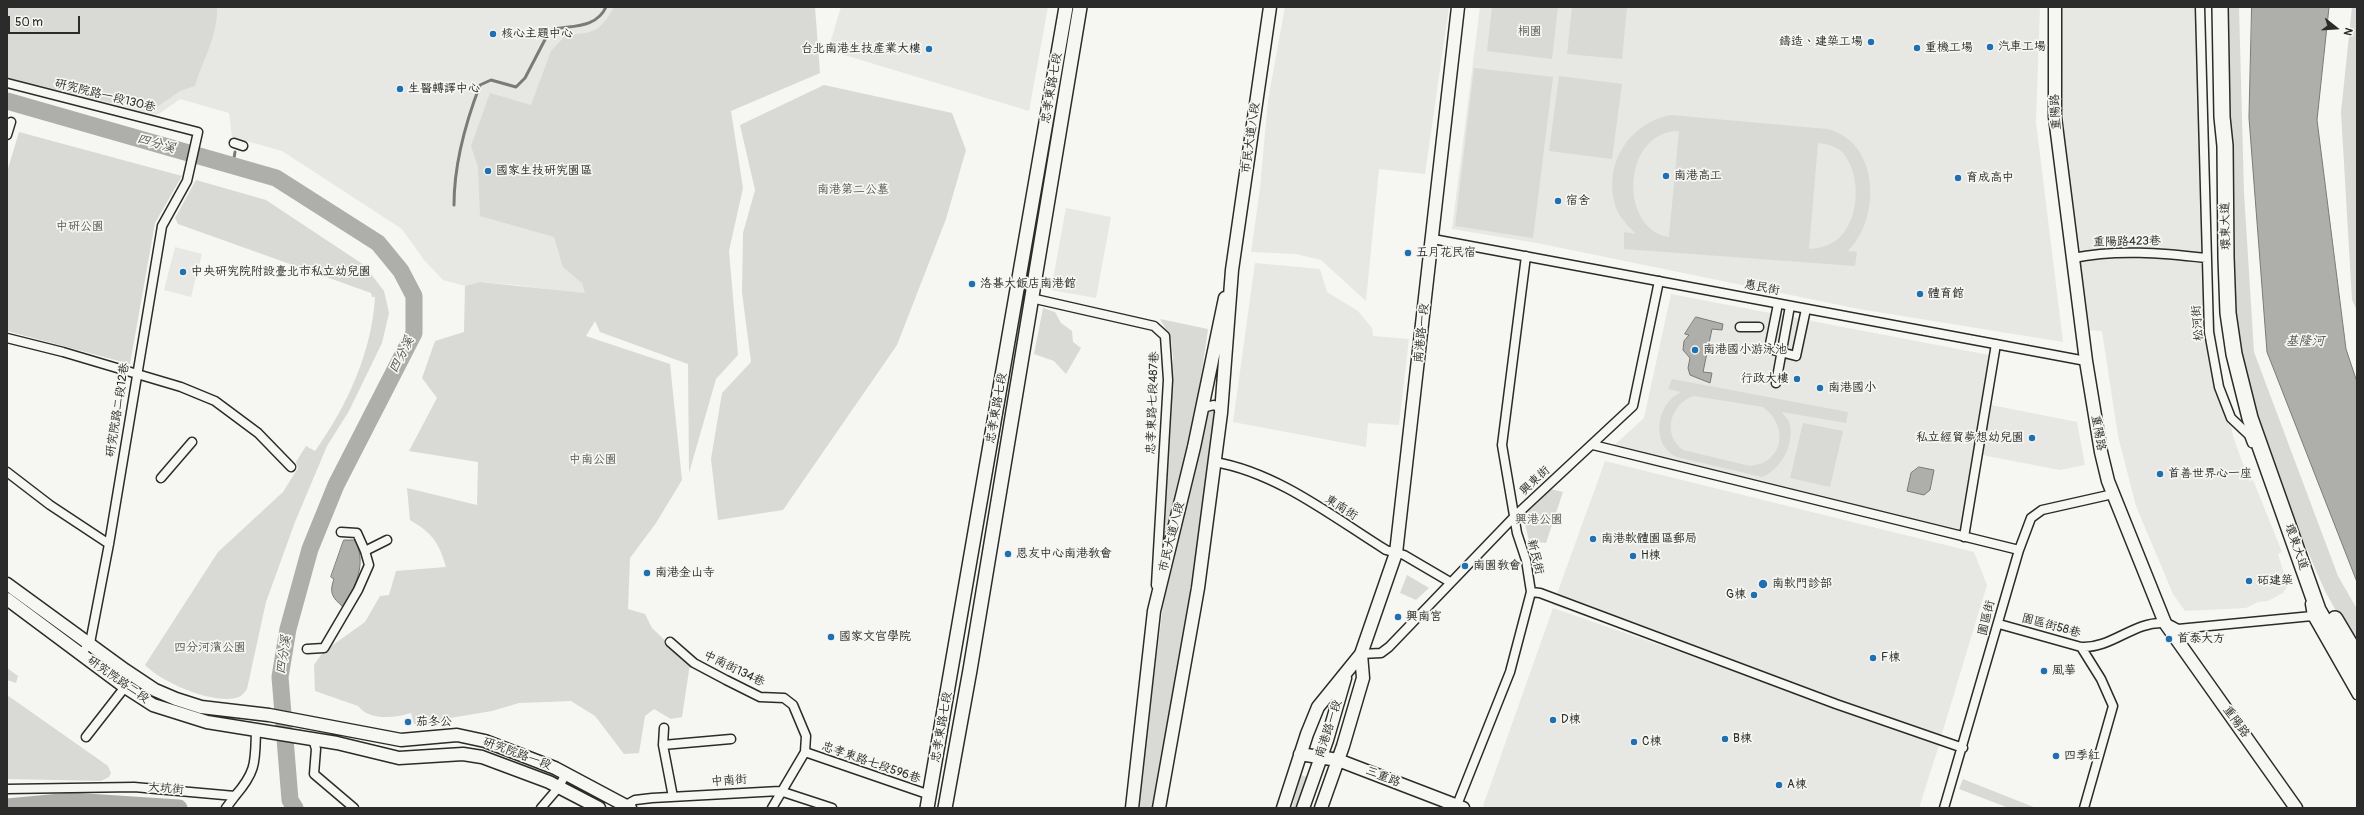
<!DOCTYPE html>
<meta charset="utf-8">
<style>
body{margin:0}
#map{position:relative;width:2364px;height:815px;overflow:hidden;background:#f6f6f2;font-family:Pangolin,sans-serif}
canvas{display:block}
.frame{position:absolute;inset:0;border:8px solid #2b2b2b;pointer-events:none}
.north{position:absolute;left:2316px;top:8px;width:40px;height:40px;-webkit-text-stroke:3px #f6f6f2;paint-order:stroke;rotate:107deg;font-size:11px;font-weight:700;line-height:16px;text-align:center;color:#2b2b2b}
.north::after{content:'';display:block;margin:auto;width:14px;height:18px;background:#2b2b2b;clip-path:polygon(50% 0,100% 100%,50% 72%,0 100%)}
.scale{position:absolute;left:8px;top:16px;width:72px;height:18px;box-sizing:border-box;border:2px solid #2b2b2b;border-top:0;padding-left:5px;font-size:12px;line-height:14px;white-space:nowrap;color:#2b2b2b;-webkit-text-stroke:3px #f6f6f2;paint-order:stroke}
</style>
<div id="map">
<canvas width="2364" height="815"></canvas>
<div class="frame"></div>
<div class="north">N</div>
<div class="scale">50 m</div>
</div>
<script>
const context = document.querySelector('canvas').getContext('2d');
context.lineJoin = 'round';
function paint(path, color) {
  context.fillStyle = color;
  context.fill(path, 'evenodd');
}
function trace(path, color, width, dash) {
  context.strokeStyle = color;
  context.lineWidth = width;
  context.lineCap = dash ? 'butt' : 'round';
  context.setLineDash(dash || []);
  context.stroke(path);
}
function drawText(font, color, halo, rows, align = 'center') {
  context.font = font + ' Pangolin,"LXGW WenKai TC",sans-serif';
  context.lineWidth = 3.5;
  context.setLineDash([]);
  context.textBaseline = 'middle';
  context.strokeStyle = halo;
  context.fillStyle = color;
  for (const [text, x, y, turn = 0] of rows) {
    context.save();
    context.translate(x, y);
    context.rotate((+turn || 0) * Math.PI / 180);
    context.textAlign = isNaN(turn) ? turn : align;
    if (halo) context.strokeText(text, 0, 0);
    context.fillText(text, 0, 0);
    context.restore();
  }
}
paint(new Path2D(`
 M7,7H692L609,297L516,285L480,282L465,286L443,280L424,260L402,229L282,151L232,137L229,113L180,99L159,114L146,116L73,96L77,77Z
 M841,7H1048L1029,111L828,50Z
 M1285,7H1449L1425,174L1379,169L1366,301L1321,260L1296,254L1251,252L1260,188L1268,100Z
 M1480,7H2040L2036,122L2063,342L1859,309L1537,243L1452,229Z
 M2061,7H2199L2200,136L2218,362L2233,436L2249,481L2253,480L2282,552L2278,554L2288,586L2283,593L2268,601L2258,602L2246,608L2185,611L2173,594L2136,506L2118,436L2102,331L2087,330L2064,148Z
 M1066,208L1111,217L1096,298L1051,290Z
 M175,247L202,254L191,297L164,290Z
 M1255,263L1320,269L1327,292L1358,311L1372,328L1373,336L1409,339L1399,425L1368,423L1366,447L1233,422Z
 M1671,294L1994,356L1964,537L1648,465L1610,449L1644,418Z
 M1991,405L2077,422L2085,465L2060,470L1982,455Z
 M1605,461L1974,552L1987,585L1940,740L1553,605Z
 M1553,608L1940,742L1919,808H1488L1483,806Z`), '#e7e7e3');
paint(new Path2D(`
 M7,7H217C218,36 203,59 195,86L180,91L157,107L141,109L7,79Z
 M614,7H815L820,73L731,111L743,188L729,251L738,355L716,379L689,473L688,364L600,332L595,321L586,336L670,364L682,480L656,523L630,558L628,609L645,614L652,628L690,664L682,717L671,719L654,709L645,716L639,753L624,754L595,716L571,701L519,703L492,711L414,724L411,713C395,718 370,721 358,706L315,691L314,665L323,652L365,622L380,596L389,595L396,571L446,567C439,542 432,533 410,520L407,488L477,505L478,462L409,451L437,398L422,378L435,341L464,332L465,286L480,282L585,293L582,283L563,267L554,237L480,216L478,167L471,146L490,93L531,105L551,51L566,35C594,33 600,32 614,7Z
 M1492,7H1558L1552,59L1487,51Z
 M1572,7H1627L1622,59L1567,54Z
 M2222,7H2239L2244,193L2254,352L2338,576L2357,609V649L2325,591L2272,469L2237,338L2229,249Z
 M2352,7H2357V311L2352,300L2341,112Z
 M1474,68L1553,77L1533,238L1455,226Z
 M1559,76L1622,84L1612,159L1549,151Z
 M824,85L952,113L966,150L946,219L897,345L783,510L718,520L711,459L722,393L751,362L742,292L743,233L755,190L740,125Z
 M1671,115L1827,129C1879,141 1882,217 1848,251L1857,252L1855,266L1624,249V232L1636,234C1629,227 1621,219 1617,210C1601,167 1628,123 1671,115ZM1679,131L1669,236V237C1618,229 1622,131 1679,131ZM1818,143C1827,144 1837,146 1843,153C1861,175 1860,217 1840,237C1831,246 1820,248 1809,249Z
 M19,132L182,176L155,223L130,364L7,331V172Z
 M196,180L266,200L364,265L384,291L389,313L382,343L349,411L327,446L295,522L266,602L247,689C245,692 242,696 239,697C215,706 161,682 145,665L218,552L283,492L298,468L296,462L306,446L315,451C347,406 372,352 375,297H372L371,293L178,224L175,218Z
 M1043,308L1055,312L1061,323L1072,331L1073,342L1081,348L1066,374L1054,361L1034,354Z
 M1160,319L1208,329L1195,419L1167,541L1161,539L1173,358L1171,338Z
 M1672,379L1848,412L1846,423L1782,412C1784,415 1788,419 1789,422C1796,442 1781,470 1762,477L1677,457C1650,446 1656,403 1681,392L1668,389ZM1694,396L1763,407C1789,426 1784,463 1750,466L1683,450C1661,435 1671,402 1694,396Z
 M1214,410L1216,412C1198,544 1179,676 1153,808H1137L1163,606L1208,414L1210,411Z
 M1803,423L1843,431L1830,487L1790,478Z
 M1551,489L1563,492L1546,543L1529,541L1523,515Z
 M1407,575L1429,588L1416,600L1400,593Z
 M7,668L18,676L16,683L7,680Z
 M7,695L108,766L111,773L109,777L101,781L7,779Z
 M1300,775L1308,777L1297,808H1292Z
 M1963,779L2036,808H2009L1959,789Z`), '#d9d9d5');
const water = new Path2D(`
 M2252,7H2329L2317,120L2346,349L2357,382V582L2267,352L2249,118Z
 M1696,317L1723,324L1722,330L1712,329L1703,372L1712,373L1710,383L1690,375L1688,368L1690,358L1683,350L1684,341L1689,335L1685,334Z
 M1919,467L1934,470L1930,490L1924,495L1907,491L1911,473Z
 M344,540H355C367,563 356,586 343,607C332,597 329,593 334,579L331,577Z`);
paint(water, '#aeaeab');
trace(water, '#7a7a78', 1);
trace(new Path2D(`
 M233,164L235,152
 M454,205C454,163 465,124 480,85L491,80L516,87L525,78L550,30C571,25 596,29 606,7`), '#7a7a78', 3);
trace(new Path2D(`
 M7,101L276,178L378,243L401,271L414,296V333L336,485L310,549L288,629L280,677L290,800L295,808
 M7,807L71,801L179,808`), '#aeaeab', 17);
const street = new Path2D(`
 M2200,7L2209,332L2219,387L2231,418L2249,435L2252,443
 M7,83L198,132L187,181L162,226L109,544L90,643L81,654
 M7,135L11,122
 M234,143L243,146
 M1433,239L2086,361
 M2073,258C2117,249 2162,253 2206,258
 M1031,298L1154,326L1165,336L1168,380L1156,585
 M1778,304L1769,349L1796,356L1806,309
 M1740,327H1759
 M7,338L63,352L181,387L215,401L258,433L291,467
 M1776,383L1790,306
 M1202,408L1214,405L1218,407L1221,413
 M1593,445L2019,550
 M1215,462C1278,473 1333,517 1386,550L1404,555L1450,582
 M7,472L50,505L109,544
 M161,478L192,442
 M341,532L357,533L365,551L387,540
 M1964,537L1996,344
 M1531,592L1540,593L1836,704L1963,748
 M2312,616L2357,695
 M1999,624L2081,647C2111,649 2134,621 2164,623C2169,623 2174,627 2178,629L2312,616L2310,604
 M670,642L694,663L726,680L760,697L784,698L793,705L806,736L805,752L772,808
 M2081,647L2101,679L2113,706L2084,808
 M307,649L324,648L358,590L369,565L365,551
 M1361,654L1381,653L1389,647L1515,516L1633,406L1659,281
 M664,728L663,745L731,739
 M86,737L125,687
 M313,739L316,749L314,774L354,808
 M663,745L673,797
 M805,752L930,795
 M7,789L134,787L235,796C257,771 255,761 256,730
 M626,805L635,800L652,798L780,791L832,808
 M1457,805L1510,672L1531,592L1526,560L1517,533L1502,445L1526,256
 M226,808L235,796
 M541,808L559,787L566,773
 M1944,808L2019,550L2031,518L2042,510L2113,494`);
const secondary = new Path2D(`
 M2055,7V117L2086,361L2101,452L2108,481L2165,623L2296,808
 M7,584L125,670L155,690L176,699L201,707L269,715L401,740L457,735L485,741L555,768L630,808
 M7,599L125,687L153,705L207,722L337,743L399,758L463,754L482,757L549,782L599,808
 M1300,754L1338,760L1463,808
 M1132,808L1154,611L1194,447L1225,298
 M1159,808L1198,588L1221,413L1232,270L1270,7
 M1283,808L1307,734L1318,707L1361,654L1396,553L1458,7
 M1303,808L1327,740L1345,678
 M1321,808L1343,746L1363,678L1361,654`);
const primary = new Path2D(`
 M927,808L1066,7
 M945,808L970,670L1080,7`);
const highway = new Path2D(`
 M2220,7L2222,117L2225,146L2226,257L2228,313L2234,354L2250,418L2318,610L2357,678
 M2335,619L2357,656`);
trace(street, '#2b2b2b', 11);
trace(secondary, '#2b2b2b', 15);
trace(primary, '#2b2b2b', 16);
trace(highway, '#2b2b2b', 18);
trace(street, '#f6f6f2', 8);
trace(secondary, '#f6f6f2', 12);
trace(primary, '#f6f6f2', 13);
trace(highway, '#f6f6f2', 15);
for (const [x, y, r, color] of [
 [493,34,4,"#1f6fb2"],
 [1871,42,4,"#1f6fb2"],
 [1990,47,4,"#1f6fb2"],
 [1917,48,4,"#1f6fb2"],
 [929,49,4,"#1f6fb2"],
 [400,89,4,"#1f6fb2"],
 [488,171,4,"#1f6fb2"],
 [1666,176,4,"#1f6fb2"],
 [1958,178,4,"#1f6fb2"],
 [1558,201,4,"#1f6fb2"],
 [1408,253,4,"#1f6fb2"],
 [183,272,4,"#1f6fb2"],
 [972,284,4,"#1f6fb2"],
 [1920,294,4,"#1f6fb2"],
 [1695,350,4,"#1f6fb2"],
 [1797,379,4,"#1f6fb2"],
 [1820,388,4,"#1f6fb2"],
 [2032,438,4,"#1f6fb2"],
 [2160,474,4,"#1f6fb2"],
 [1593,539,4,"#1f6fb2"],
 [1008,554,4,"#1f6fb2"],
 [1633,556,4,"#1f6fb2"],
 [1465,566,4,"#1f6fb2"],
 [647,573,4,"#1f6fb2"],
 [2249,581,4,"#1f6fb2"],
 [1763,584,5,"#1f6fb2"],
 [1754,595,4,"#1f6fb2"],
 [1398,617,4,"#1f6fb2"],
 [831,637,4,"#1f6fb2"],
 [2169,639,4,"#1f6fb2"],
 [1873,658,4,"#1f6fb2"],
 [2044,671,4,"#1f6fb2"],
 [1553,720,4,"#1f6fb2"],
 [408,722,4,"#1f6fb2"],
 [1725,739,4,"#1f6fb2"],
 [1634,742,4,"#1f6fb2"],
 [2056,756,4,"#1f6fb2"],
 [1779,785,4,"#1f6fb2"]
]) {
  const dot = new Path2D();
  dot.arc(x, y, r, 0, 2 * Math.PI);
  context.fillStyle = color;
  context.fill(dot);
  trace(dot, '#f6f6f2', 1.5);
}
drawText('12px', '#565656', '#f6f6f2', [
 ["桐園",1530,32],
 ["南港第二公墓",853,190],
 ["中研公園",80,227],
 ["中南公園",593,460],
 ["興港公園",1539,520],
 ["四分河濱公園",210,648]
]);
drawText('12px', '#2b2b2b', '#f6f6f2', [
 ["核心主題中心",501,34],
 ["鑄造、建築工場",1863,42,"right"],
 ["汽車工場",1998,47],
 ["重機工場",1925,48],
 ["台北南港生技產業大樓",921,49,"right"],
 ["生醫轉譯中心",408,89],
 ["國家生技研究園區",496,171],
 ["南港高工",1674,176],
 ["育成高中",1966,178],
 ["宿舍",1566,201],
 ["五月花民宿",1416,253],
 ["中央研究院附設臺北市私立幼兒園",191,272],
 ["洛碁大飯店南港館",980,284],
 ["體育館",1928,294],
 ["南港國小游泳池",1703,350],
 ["行政大樓",1789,379,"right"],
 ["南港國小",1828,388],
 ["私立經貿夢想幼兒園",2024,438,"right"],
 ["首善世界心一座",2168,474],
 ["南港軟體園區郵局",1601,539],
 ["恩友中心南港教會",1016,554],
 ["H棟",1641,556],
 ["南園教會",1473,566],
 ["南港金山寺",655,573],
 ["砳建築",2257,581],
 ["南軟門診部",1772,584],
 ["G棟",1746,595,"right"],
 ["興南宮",1406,617],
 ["國家文官學院",839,637],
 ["首泰大方",2177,639],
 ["F棟",1881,658],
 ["風華",2052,671],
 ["D棟",1561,720],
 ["茄冬公",416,722],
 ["B棟",1733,739],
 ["C棟",1642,742],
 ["四季紅",2064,756],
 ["A棟",1787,785]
], 'left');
drawText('12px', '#2b2b2b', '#f6f6f2', [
 ["忠孝東路七段",1052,88,-80],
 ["研究院路一段130巷",105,96,14],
 ["重陽路",2056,112,-93],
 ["市民大道八段",1251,138,-82],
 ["環東大道",2226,226,-91],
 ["重陽路423巷",2127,242,-1],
 ["惠民街",1762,288,11],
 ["松河街",2198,323,-95],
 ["南港路一段",1422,333,-84],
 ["忠孝東路七段487巷",1153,403,-88],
 ["忠孝東路七段",997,408,-80],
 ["研究院路二段12巷",118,410,-81],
 ["重陽路",2098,433,80],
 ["興東街",1535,481,-43],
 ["東南街",1341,508,32],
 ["市民大道八段",1172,537,-76],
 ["環東大道",2296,547,71],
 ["新民街",1535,557,76],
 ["園區街",1987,618,-76],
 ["園區街58巷",2051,626,15],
 ["中南街134巷",734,669,26],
 ["研究院路二段",118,680,35],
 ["重陽路",2236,722,54],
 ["忠孝東路七段",942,727,-80],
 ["南港路一段",1329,729,-72],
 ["研究院路一段",517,754,20],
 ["忠孝東路七段596巷",871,763,19],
 ["三重路",1383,777,21],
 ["中南街",729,781,-4],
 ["大坑街",166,789,4]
]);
drawText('italic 13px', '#525251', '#f6f6f2', [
 ["四分溪",156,144,16],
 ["基隆河",2305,342],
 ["四分溪",402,355,-63],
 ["四分溪",284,655,-81]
]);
</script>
